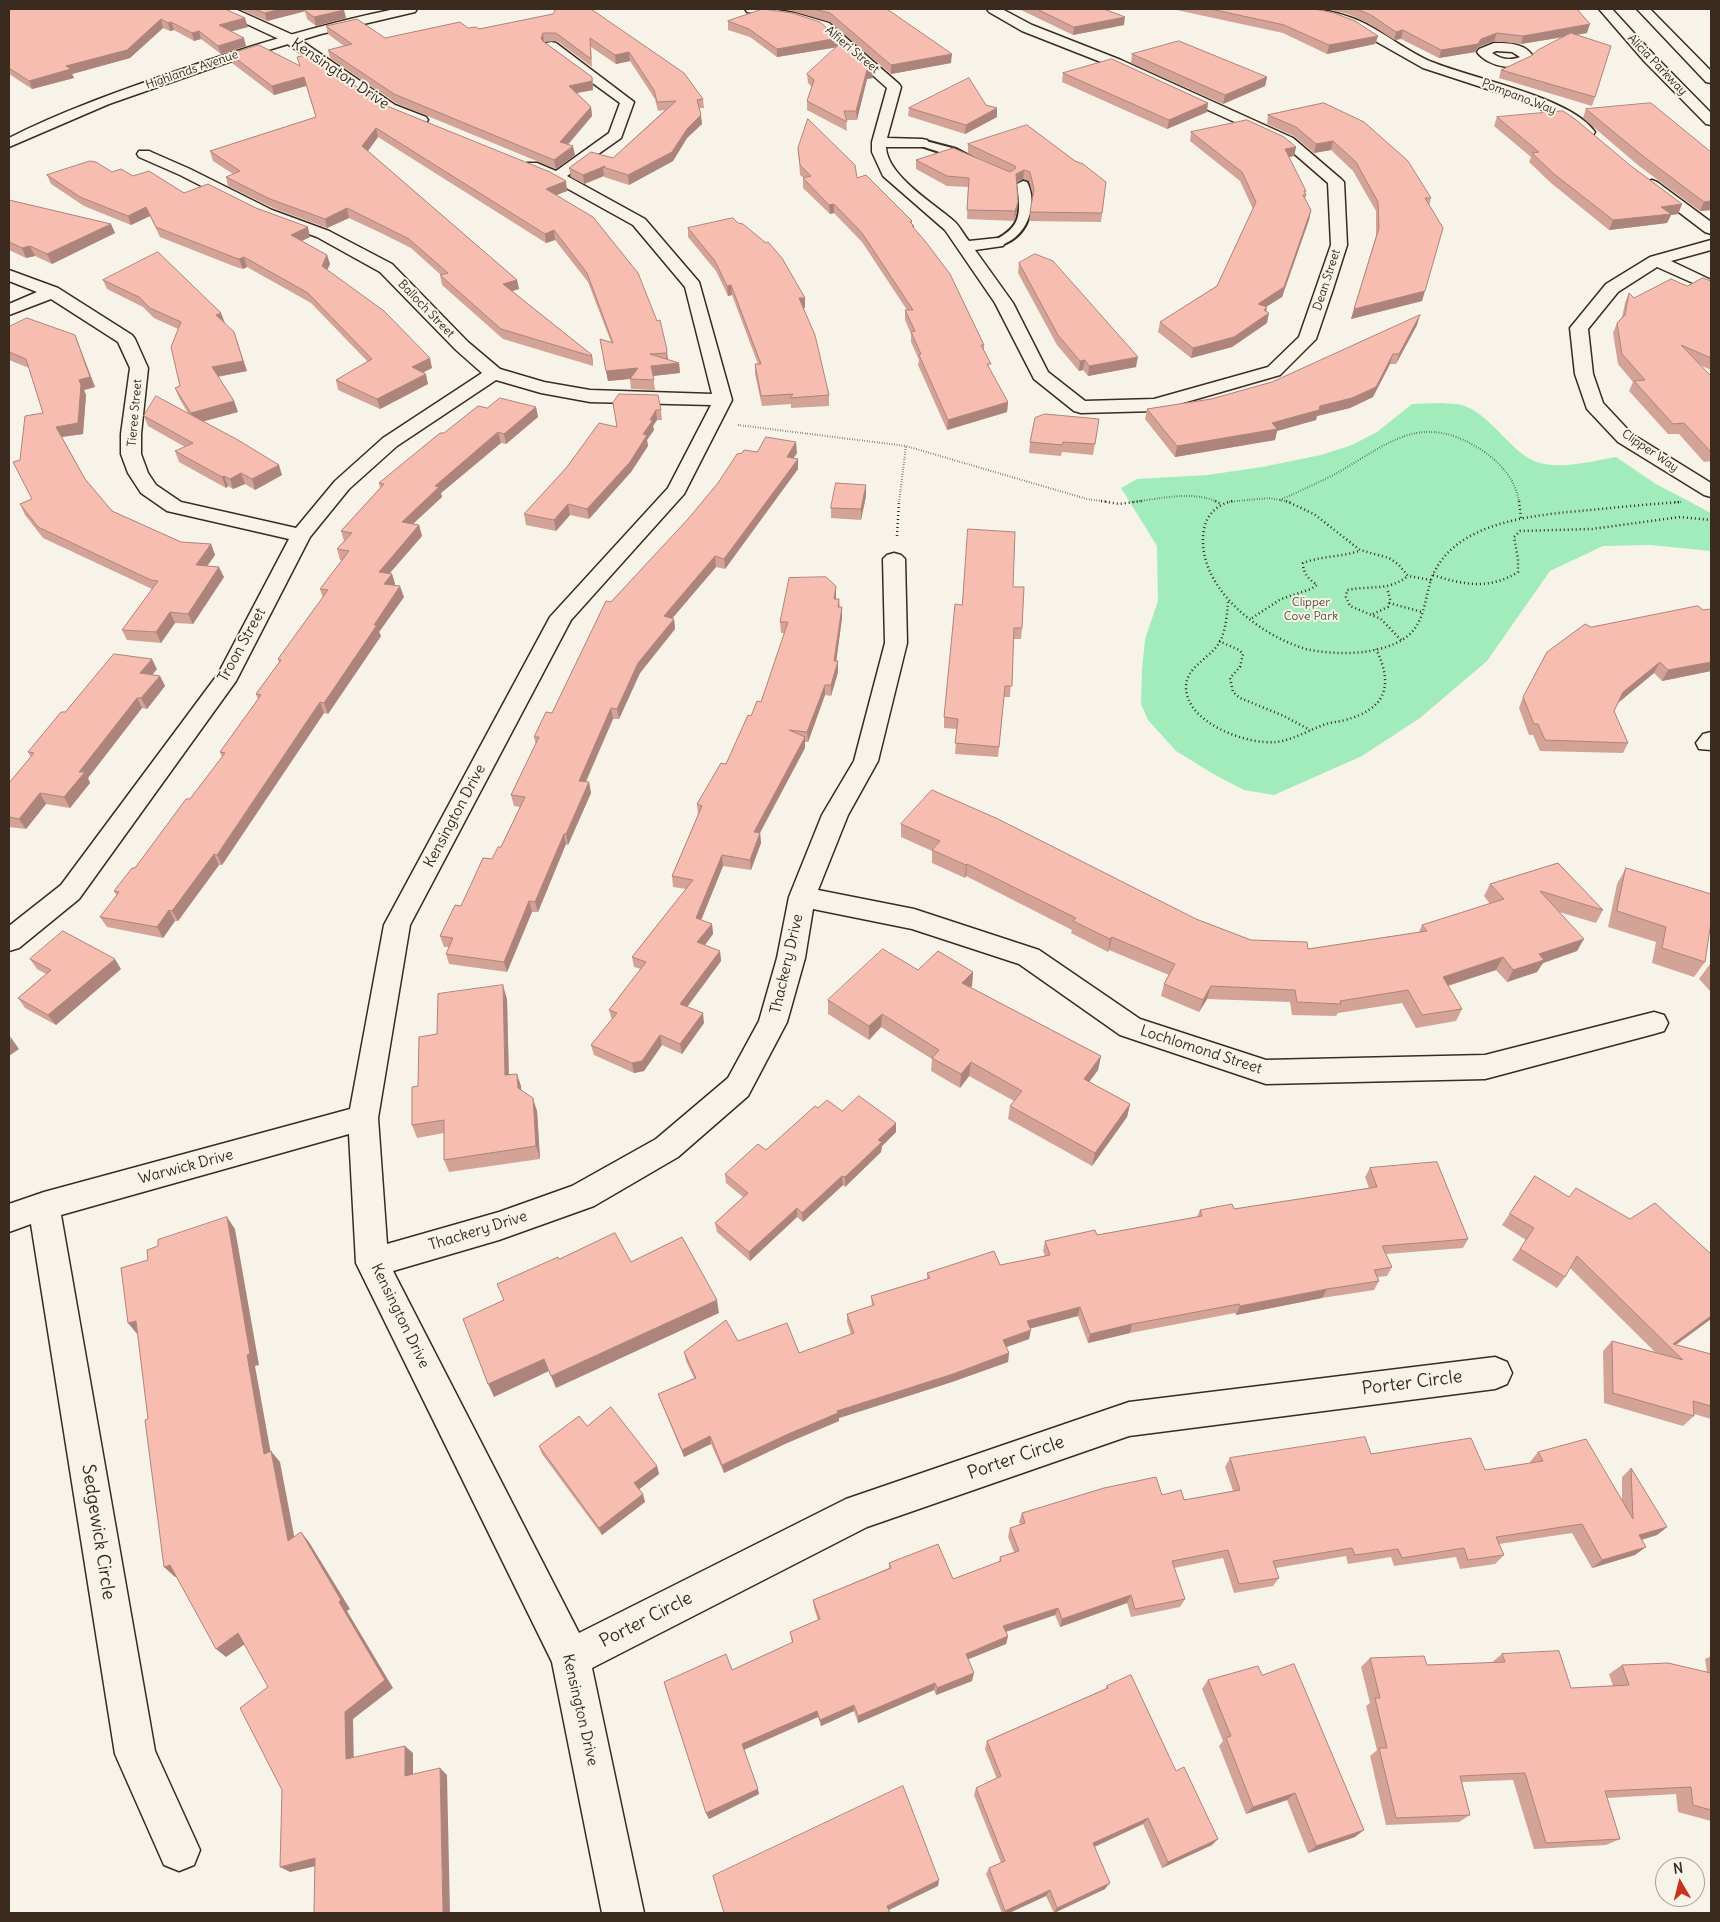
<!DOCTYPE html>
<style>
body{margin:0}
#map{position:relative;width:1720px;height:1922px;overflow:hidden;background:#f7f3e8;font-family:Delius,sans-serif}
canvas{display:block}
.frame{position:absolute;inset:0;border:10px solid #3b2a1e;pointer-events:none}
.north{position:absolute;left:1655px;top:1857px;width:50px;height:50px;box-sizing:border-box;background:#f7f3e8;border:1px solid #aca397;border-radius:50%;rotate:352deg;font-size:14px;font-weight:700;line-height:20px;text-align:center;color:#3b2a1e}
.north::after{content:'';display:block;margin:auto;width:18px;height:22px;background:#c8321e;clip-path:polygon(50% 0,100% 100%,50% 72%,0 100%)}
</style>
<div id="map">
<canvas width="1720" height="1922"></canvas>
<div class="frame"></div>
<div class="north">N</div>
</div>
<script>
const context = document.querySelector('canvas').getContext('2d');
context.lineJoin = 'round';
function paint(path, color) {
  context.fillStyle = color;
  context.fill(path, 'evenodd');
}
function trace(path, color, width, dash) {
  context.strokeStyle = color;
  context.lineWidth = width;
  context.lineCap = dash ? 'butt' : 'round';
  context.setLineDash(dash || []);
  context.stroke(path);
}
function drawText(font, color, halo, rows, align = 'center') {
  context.font = font + ' Delius,sans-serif';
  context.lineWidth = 4;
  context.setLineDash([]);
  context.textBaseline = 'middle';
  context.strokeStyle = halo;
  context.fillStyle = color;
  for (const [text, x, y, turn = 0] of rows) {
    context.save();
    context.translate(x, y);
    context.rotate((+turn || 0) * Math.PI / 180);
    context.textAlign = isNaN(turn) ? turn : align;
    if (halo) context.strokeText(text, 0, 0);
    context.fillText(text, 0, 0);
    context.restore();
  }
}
paint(new Path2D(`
 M1441,403C1449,404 1460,403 1467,407C1494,418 1513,456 1540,463C1565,469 1592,461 1616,457L1656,484L1711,513V551L1650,545L1603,546L1550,571L1487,661L1420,718L1362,756L1274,795L1244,790L1215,775L1176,751L1148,720L1141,704L1142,670L1145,639L1158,601L1157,546L1121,488L1137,479L1207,475L1262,467L1321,455L1352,445L1377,432L1412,404Z`), '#a2ecbc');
const service = new Path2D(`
 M922,140L956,149L977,160L976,162C971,163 928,148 918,145L917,143Z
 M1023,181L1027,182C1038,203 1028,232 1008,242C1002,245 999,247 993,245L991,243L993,241C1022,227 1021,214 1017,184Z`);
const minor = new Path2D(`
 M219,9H235L293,35L395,105L426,117L428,120L426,123L421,124L385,111L283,41L221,12Z
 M745,9H770L795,13L829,23L899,84L901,87L887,138L922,139L927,140L929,143L927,146L922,147H886C887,176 935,204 955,222C960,227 964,235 969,241L997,238L1003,240L1005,243L1003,246L975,250L1013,303L1048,372L1085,401L1154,399L1268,367L1299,337L1331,245L1328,183L1283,144L1111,66L1022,31L989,12L987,9H1002L1032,25L1121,60L1293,138L1341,179L1344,182L1347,245L1333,289L1316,339L1280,375L1155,411L1081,413L1074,411L1034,379L995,303L945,230L883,176L872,152V142L887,88L821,29L793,20L747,12Z
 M1297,9C1315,8 1332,11 1349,17C1379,27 1403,50 1432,62C1473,79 1571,97 1595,132L1593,135H1583L1565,122L1527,102L1423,68L1347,25L1299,12Z
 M551,42L556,43L634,102L621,138L567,176L645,219L699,282L732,400L684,494L571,620L410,925L378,1118L387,1244L499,1212L572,1186L656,1139L728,1078L759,1021L777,958L789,897L822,815L854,761L885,643L883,559L887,555L894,553L901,555L905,559L907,643L878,761L848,815L818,890L914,909L1039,950L1140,1019L1266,1060L1485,1055L1654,1012L1664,1015L1668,1023L1664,1031L1654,1034L1485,1079L1266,1084L1120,1035L1019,964L912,929L813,909L805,958L787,1022L748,1096L678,1157L594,1206L499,1240L393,1271L579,1633L846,1499L1129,1402L1495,1357L1507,1362L1512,1373L1507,1384L1495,1389L1129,1436L867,1527L592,1668L644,1913H602L552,1662L356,1263L349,1134L61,1215L155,1751L200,1850L194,1865L179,1871L164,1865L115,1754L31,1224L9,1232V1204L44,1192L350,1109L384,925L550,617L668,488L711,405L590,402L541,393L496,380L397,446L349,489L310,537L236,681L79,899L19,948L9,951V926L61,885L218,674L289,539L167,511L141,493L128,473L121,454V434L130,368L118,342L51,299L9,315V304L37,292L9,281V270L58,288L132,335L135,339L148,368L141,434V454L148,473L156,485L181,502L296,528L335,481L383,438L482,373L456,350L380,272L317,237L260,216L180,175L139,157L137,154L139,151H149L190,169L272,210L329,231L392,264L468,342L500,369L544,382L590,390L712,394L685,287L633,225L552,180L527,169L525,166L527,163H537L556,171L609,133L620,103L546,49L544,46L546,43Z
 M1494,43C1509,43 1526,43 1534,58C1520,74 1488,67 1477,52L1479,49ZM1496,51L1512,52L1520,57C1510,61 1500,59 1492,53Z
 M1652,180L1657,182L1711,222V234L1705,232L1647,188L1644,185L1647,182Z
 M1711,240V250L1671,261L1711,280V291L1657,267L1618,292L1588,329L1593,374L1603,403L1632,434L1711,483V497L1704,495L1618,442L1587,409L1575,374L1570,328L1606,284L1650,257Z
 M1711,732V750L1699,749L1696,743L1703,734Z`);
const secondary = new Path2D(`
 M395,9H417L415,12L321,34L229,62L109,104L9,147V138C60,112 114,93 168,74C242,48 317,25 395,9Z`);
const primary = new Path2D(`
 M1599,9H1612L1654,55L1711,113V125L1706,124L1644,61Z
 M1637,9H1650L1711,71V83L1706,82Z`);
trace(service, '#3b2a1e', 4);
trace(minor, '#3b2a1e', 3);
trace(secondary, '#3b2a1e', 3);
trace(primary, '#3b2a1e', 3);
trace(new Path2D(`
 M738,425L906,446L1087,499L1109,502
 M1280,500C1300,491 1320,482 1339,472C1392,441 1424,410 1486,453C1503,466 1516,481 1519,502
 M899,502L906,446
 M1132,502C1160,499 1191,490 1218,502
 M1227,502L1269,498L1290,502
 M1675,502H1681`), '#3b2a1e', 2, [0.5, 2]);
trace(new Path2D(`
 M1101,501L1119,504L1142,501
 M1215,501L1221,504
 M1232,501C1217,505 1207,514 1204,529C1194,585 1258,635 1306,649C1324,653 1344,654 1363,652C1379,650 1399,645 1411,633C1425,618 1425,598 1431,580
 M1286,501L1314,514L1360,550L1389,558L1398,564L1408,576L1431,580
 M1519,501L1521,518
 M897,536L899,501
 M1433,575C1463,585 1490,590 1518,572V559L1514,537L1520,531L1592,529L1680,517L1711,520
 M1431,580C1452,520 1537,515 1590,510C1620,507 1651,504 1681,502
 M1228,602C1227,615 1226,631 1219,643C1210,658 1186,667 1186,687C1186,723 1247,745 1276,742C1293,740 1309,730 1326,724C1332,722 1338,722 1345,720C1386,709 1394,686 1376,649
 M1389,603L1422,612
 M1373,614L1388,607L1390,599L1387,588
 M1252,618L1281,599L1311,589L1317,585C1309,579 1303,574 1303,563C1321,556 1341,557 1359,551
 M1401,640L1381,619L1350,606L1346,597L1347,590C1371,585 1387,592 1408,576
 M1219,641L1239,650L1243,654L1240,667L1230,678L1233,692L1240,698L1284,716L1310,730`), '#3b2a1e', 2.5, [1, 3]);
paint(service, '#f7f3e8');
paint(minor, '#f7f3e8');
paint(secondary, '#f7f3e8');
paint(primary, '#f7f3e8');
paint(new Path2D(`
 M225,9L248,27L231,31L246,46L221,54L201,39L194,41L174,30L170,31L163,28L130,58L72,74L74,78L32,89L9,74V10Z
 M239,9H343L346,18L316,26L307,19L305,11L267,21Z
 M591,9L703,99L704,108H699L702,124L687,138L673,161L629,185L604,177V176L584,184L571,177L569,168L613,158L665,110L658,111L655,99L630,61L616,64L591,47L592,67L557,41L544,42L592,77L593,86V90L577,93L591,107L592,116L568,145L575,155L556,169L396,103L330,58L328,50L344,46L328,34L326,26L385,38L468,28L479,29Z
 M785,9H887L951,63L891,74L830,22Z
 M1019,9H1104L1124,25L1073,35Z
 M1172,9H1314L1378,36L1375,44L1327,54L1283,33Z
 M1327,9H1577L1587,33L1576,35L1595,97L1592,106L1499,78L1501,70L1531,56L1564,37L1521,44L1494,41L1478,47L1475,52L1439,58L1401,39L1394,40L1370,24L1348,14Z
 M728,21L838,38V46L873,69V78L867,79L857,120H846L847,131L807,110V101L812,87L808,83L807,74L838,47L777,57L750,37L728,30Z
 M230,54L300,66L567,191L556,195L657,321L668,360L679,363L680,373L653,376L655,390L631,389L630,379L608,381L600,339L611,342L588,282L555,240L546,243L378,137L368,151L517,280L519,289L512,291L592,355L593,365V366L503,339L442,285L440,275H441L411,248L381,233L349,218L327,228L273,208L228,186L226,177L233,174L213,161L210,151L316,117L306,86L274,95L232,63Z
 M1132,54L1267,77L1265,86L1223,104L1131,63Z
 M1063,73L1207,112L1167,129L1062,82Z
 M1324,103L1431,198L1429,206L1422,301L1351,319L1376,236V211L1353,171L1331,150L1314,153L1294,136L1267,124L1268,115Z
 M986,105L997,108V117L965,134L908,116L909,108Z
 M1586,109L1711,152V210L1700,211L1639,166L1583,118Z
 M1497,117L1631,166L1682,204L1678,214L1671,215L1667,223L1609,230L1551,183L1529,162L1531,157L1494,126Z
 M1191,132L1296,147L1294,156L1289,157L1306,191L1305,193L1306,195L1305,199L1311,210L1309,220L1282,297L1266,307H1267L1266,311L1267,323L1232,347L1191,358L1158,332L1160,322L1217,286L1253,209L1240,181L1190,141Z
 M968,144L1075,161L1106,182L1101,222L1029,221L1033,196L1029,181L1023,179L1017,183L1018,202L1017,211L1014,221L967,219L968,187L947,186L916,169V160L995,166L968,153Z
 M798,148L857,178L912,221V223L914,226V229L984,345V351L990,370L1008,402L1007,412L947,430L918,365L919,360L911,342V334L905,320V310H907L862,242L834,213L830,214L803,188V178H804L800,175Z
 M112,172L133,176L184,193L310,237L301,241L327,255L330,264L327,270L432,368L423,372L428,384L380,409L338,390L336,380L368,362L311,303L247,267L243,269L236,267L160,237L150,216L131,225L84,206L51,184L47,175Z
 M9,200L111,224L115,233L52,264L35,256L26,258L9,250Z
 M688,228L805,308H803L829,395V406L791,408V404L762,406L755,374V364H758L732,295L728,296L716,271L688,237Z
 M1019,263L1136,367L1088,376L1083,370L1079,371L1057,345L1018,273Z
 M103,280L225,323L247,371L218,377L234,401L238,412L203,421L282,475L255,490L245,484L233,489L228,486L226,488L179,462L175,451L185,447L148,426L144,416L188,413L179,398L175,388L180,386L178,329L154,318L143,307L107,289Z
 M1711,281V370L1700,365L1711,376V461L1704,462L1679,434H1668L1629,391L1633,382L1618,364L1613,333L1617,323L1622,317L1625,303L1629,293L1634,298Z
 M1417,325L1396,364H1390L1373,397L1350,408L1317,416L1316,420L1277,431L1275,440L1175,457L1145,419L1147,409L1211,399L1272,382Z
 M9,327L75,335L95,387L84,390L86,395L83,434L62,437L85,479L112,511L181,542L211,544L215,555L207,566L224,577L193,624L175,623L161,643L127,640L122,630L152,589L43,538L25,515L20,504L32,499L20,460L43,413L29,368L9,360Z
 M613,403L661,410L662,420H657L653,426L654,430L647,440L648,446L631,472L589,519L570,515L556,531L526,525L524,514L617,427Z
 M536,407L538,417L506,444L501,443L441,493L442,497L413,524L419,525L422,536L390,573L392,574L395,584L394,585L404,597L379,632L381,636L328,714L324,713L222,865H219L178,921H175L163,938L107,927L100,917L117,896L114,891L135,868L190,799L222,757L220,752L258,699L256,694L279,663L278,659L323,598L320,589L342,560H340L337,549L344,541L341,531L380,488L379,483L444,433L487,408Z
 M1099,419L1093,455L1062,452L1061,456L1029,453L1030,442Z
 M757,452L797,453L793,458L798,469L725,569L716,567L672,618L674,619L675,629L640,673L619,719H613L586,782H589L591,793L568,845L566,844L538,912H532L507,972L449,964L446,954L449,947H444L440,936L501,847L520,807L514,806L511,795L536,745L534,737L552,713L611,602Z
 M866,485V496L861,520L831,518V508Z
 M836,586V599H839L840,607H842V618L836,661H838V672L831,696L825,695L808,742H805V748L760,833L761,843L751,870L723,866L701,920L712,924L713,934L705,945L720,951L721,961L687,1007L704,1023L682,1054L662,1045L644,1071L634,1073L594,1055L591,1045L612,1020L609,1010L641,969L634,967L632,957L686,889L673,887L672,876L698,815L697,804L726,764L751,716L761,702L785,633H781L780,622Z
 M1013,587L1022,628L1021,639H1013L1010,697H1004L998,757L955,754L957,729L944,728V717L962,605Z
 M1711,609V671L1662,681L1654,673L1619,702L1614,711L1628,743L1623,753L1540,751L1533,735H1529L1519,708L1523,697L1591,627Z
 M157,669L152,675L160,676L165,686L147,709L142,708L88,778L90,783L70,808L46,804L26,829L9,827V783L31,757L28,752Z
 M901,824L1196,919L1251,940L1308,949L1419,932L1422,925L1490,904L1484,896L1490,884L1558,863L1603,910L1596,923L1559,912L1577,951L1543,963L1537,972L1507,982L1496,970L1448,986L1462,1009L1456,1021L1416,1028L1402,1003L1338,1013L1336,1016L1292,1015L1290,1002L1207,999L1199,1012L1161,996L1164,984L1169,975L1109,950L1108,952L1071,933L1072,930L966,876L965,878L932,863V851L901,837Z
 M1626,868L1705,962L1694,977L1652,963L1656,942L1608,927L1617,884Z
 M30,959L121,969L56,1025L25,1008L18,998L46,974L37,969Z
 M1710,964H1711V992L1699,979Z
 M918,970L973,972L972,986L970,987L1101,1056L1098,1070L1089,1082L1130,1104L1127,1117L1092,1166L1008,1119L1010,1106L1014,1101L969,1076L960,1088L931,1071L932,1059L881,1027L869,1040L828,1014V1000Z
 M507,999L509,1075L521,1086V1090L537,1111L540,1159L449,1172L444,1160V1133L417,1138L412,1125L437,1034Z
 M818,1108L842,1111L896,1123V1132L882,1146L881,1152L845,1187L843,1185L803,1222L797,1217L750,1261L717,1232L715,1223L743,1197L726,1183L725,1174L766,1150Z
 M1370,1168L1468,1239L1463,1248L1386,1254L1392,1267L1387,1276L1378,1277L1379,1281L1374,1290L1322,1298L1236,1315L1235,1313L1130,1333L1088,1343L1078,1316L1030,1328L1029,1339L1006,1347L1009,1353L1008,1362L952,1382L839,1418V1421L787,1443L724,1473L711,1444L684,1457L661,1402L658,1394L694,1378L686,1361L684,1352L738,1341L799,1353L851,1334L847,1322V1314L872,1306L871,1296L927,1279V1273L1000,1265L1045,1256L1043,1251L1045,1241L1097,1235L1197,1217L1200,1210L1234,1209L1369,1188L1365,1177Z
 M1535,1176L1711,1319L1676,1345L1711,1354V1419L1694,1414V1416L1683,1426L1604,1403L1603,1351L1612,1341L1655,1352L1570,1268L1565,1277L1557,1288L1512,1260L1526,1240L1502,1225Z
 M587,1426L657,1466L659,1474L639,1489L645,1502L602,1535L542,1454L539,1446Z
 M1538,1452L1622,1500V1477L1631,1468L1667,1527L1657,1535L1642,1540L1635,1555L1592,1568L1572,1533L1499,1544L1504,1555L1495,1564L1460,1569L1456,1557L1394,1566L1391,1557L1348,1564L1346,1556L1276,1568L1279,1578L1273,1586L1234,1593L1223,1558L1174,1568L1185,1599L1180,1607L1131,1617L1127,1603L1060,1627L1055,1615L1006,1632L1008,1636L1006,1644L968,1659L972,1681L936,1695L934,1690L858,1723L854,1711L821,1726L818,1717L744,1750L759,1794L709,1819L706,1813L732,1670L792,1643L790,1632L818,1620L814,1608L813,1600L889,1568V1563L953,1579L999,1562L1000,1557L1014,1552L1008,1537L1010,1528L1021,1525L1019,1522L1022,1513L1162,1495L1184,1500L1233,1491L1225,1467L1230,1458L1371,1454L1485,1470L1530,1463V1462Z
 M1502,1654L1571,1688L1613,1686L1609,1674L1622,1665L1707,1672L1705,1659L1711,1656V1821L1678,1812L1676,1794L1607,1798L1620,1839L1606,1845L1534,1849L1513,1780L1462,1782L1470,1815L1459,1822L1386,1825L1370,1756L1377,1750L1366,1706L1370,1703L1361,1667L1370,1658L1427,1665L1491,1663Z
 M1262,1675L1355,1837L1308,1853L1287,1800L1246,1814L1219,1746L1223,1741L1202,1689L1208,1680Z
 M1107,1686L1212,1845L1162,1868L1143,1824L1095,1847L1105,1889L1054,1913L1046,1896L1009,1913H1002L986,1874L989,1868L1001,1863L974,1795L976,1788L997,1779L985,1749L987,1741L1105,1689Z`), '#d4a397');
paint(new Path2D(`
 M281,9H314L267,21L265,13Z
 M344,10L346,18L316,26L314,17Z
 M1125,17L1124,25L1073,35L1074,27Z
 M245,18L248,27L222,34L219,25Z
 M161,19L163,28L130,58L72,74L74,78L32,89L29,81L66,66Z
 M171,22L174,30L170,31L168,23Z
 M1590,24L1587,33L1521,44L1523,36Z
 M1403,30L1401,39L1394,40L1396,32Z
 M199,31L201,39L194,41L192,33Z
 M543,33L544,42L542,47L541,39Z
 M1497,33L1494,41L1478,47L1475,52L1439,58L1441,50L1481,39Z
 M1378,36L1375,44L1327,54L1329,45Z
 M244,38L246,46L221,54L218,46Z
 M838,38V47L777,57V49Z
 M629,52L630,61L616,64L615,55Z
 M952,54L951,63L891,74V65Z
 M873,69V78L867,79L857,120L856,111L867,70Z
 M304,77L306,86L274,95L272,86Z
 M592,77L593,90L571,94L569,86Z
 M1267,77L1265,86L1223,104L1225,95Z
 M1208,103L1207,112L1167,129L1169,120Z
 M591,107L592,116L562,151L560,142Z
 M997,108V117L965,134L966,125Z
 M701,115L702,124L687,138L673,161L629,185L628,175L687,129Z
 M376,128L378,137L365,155L362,146Z
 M1333,141L1331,150L1314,153L1316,144Z
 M573,146L575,155L556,169L554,160Z
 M1296,147L1294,156L1283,158L1285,149Z
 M605,166L603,167L604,176L584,184L583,175Z
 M1024,170L1023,179L1015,183L1016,174Z
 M566,181L567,191L547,199L546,189Z
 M1711,201V210L1700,211L1704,202Z
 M1018,202L1017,211L1014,221L1015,211Z
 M834,204V213L830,214L829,205Z
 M1682,204L1678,214L1671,215L1667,223L1609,230L1613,220L1661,207Z
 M146,207L150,216L131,225L128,216Z
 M347,208L349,218L327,228L325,219Z
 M1311,210L1309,220L1282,297L1256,313L1258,304Z
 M111,224L115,233L52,264L47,254Z
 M308,227L310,237L294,245L291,235Z
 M554,230L555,240L546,243L545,234Z
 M30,246L35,256L26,258L22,248Z
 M327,255L330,264L324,276L322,266Z
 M244,257L247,267L243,269L239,259Z
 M517,280L519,289L505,293L503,284Z
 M731,285L732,295L728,296L727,286Z
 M1425,291L1422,301L1351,319L1354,309Z
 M799,298H805V308H799Z
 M1267,307L1265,316L1269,313L1267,323L1232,347L1191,358L1193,348Z
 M221,313L225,323L216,315Z
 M1420,315L1417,325L1396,364L1399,354Z
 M234,332L247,371L215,377L212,367Z
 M75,335L95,387L84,390L86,395L83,434L61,437L56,427L79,380Z
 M667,350L668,360L667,363L666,353Z
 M1393,354L1390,364L1373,397L1350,408L1317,416L1316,420L1277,431L1275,440L1175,457L1177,446L1272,423L1320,406Z
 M592,355L593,365V366L591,356Z
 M1138,357L1136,367L1088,376L1089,366Z
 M430,358L432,368L414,377L412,367Z
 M1085,360L1083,370L1079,371L1080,361Z
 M679,363L680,373L652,376L651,366Z
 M638,368L639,378L608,381L606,371Z
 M426,374L428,384L380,409L377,399Z
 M234,401L238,412L194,424L191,413Z
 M1008,402L1007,412L947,430L948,420Z
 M536,407L538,417L506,444L504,434Z
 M656,410L657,420L653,426L654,430L647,440L648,446L631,472L589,519L587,509L643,434L650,420Z
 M498,432L501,443L441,493L442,497L404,532L402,522L435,486Z
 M796,442L797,453L788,467L787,457Z
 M798,459V469L725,569L724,559Z
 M279,465L282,475L255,490L252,479Z
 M241,473L245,484L233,489L230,479Z
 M224,476L228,486L226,488L222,477Z
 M866,485V496L861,520V509Z
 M568,504L570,515L556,531L554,520Z
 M419,525L422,536L382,582L379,572Z
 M211,544L215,555L200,576L196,565Z
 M715,556L716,567L665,627L664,616Z
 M219,567L224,577L193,624L188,614Z
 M392,574L395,584L387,595L384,584Z
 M400,586L404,597L379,632L381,636L328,714L324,703L374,625Z
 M836,586V597L834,610V599Z
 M842,607V618L835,671L834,661Z
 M170,612L175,623L161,643L156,632Z
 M674,619L675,629L640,673L619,719L617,709L638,663Z
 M152,659L157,669L145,684L140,673Z
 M838,661V672L831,696V685Z
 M1660,662L1654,673L1618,703L1623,692Z
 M1711,662V671L1662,681L1668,670Z
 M160,676L165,686L147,709L141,698Z
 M825,685V695L808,742L807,732Z
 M137,698L142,708L88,778L90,783L70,808L64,797L79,772Z
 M320,702L324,713L222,865L217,855Z
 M611,708L613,719L581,792L579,781Z
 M805,737V748L755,842L754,832Z
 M589,782L591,793L568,845L566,834Z
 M40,793L46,804L26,829L19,819Z
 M760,833L761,843L751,870L750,860Z
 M564,834L566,844L538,912L535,902Z
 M214,854L219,865L178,921L172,911Z
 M722,855L723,866L698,928L696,918Z
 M967,864L966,876L965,878L966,865Z
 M529,901L532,912L507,972L504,962Z
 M169,910L175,921L163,938L157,927Z
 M712,924L713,934L699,953L697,942Z
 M1112,937L1109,950L1108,952L1110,939Z
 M1584,939L1577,951L1543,963L1537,972L1507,982L1513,970L1539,954Z
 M720,951L721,961L682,1014L680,1004Z
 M1503,957L1496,970L1437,989L1443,977Z
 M115,959L121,969L56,1025L48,1015Z
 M973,972L972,986L961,996L962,983Z
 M503,985L507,999L509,1088L505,1075Z
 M1211,986L1207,999L1199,1012L1203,1000Z
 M703,1013L704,1023L682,1054L680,1044Z
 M882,1014L881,1027L869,1040V1026Z
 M660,1035L662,1045L644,1071L634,1073L632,1063Z
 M12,1039L19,1049L9,1056V1041Z
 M1101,1056L1098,1070L1081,1093L1084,1079Z
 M971,1062L969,1076L960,1088L961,1074Z
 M517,1074L521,1086L522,1101L518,1088Z
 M533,1098L537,1111L540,1159L536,1146Z
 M1130,1104L1127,1117L1092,1166L1095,1153Z
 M896,1123V1132L882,1146L881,1152L845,1187V1177L878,1140Z
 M842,1176L843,1185L803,1222L802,1213Z
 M797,1208V1217L750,1261L749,1252Z
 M227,1217L235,1229L259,1365L255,1366L273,1465L264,1454L247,1355Z
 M1327,1289L1322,1298L1236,1315L1240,1306Z
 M717,1300L719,1313L556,1388L551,1376Z
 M1080,1307L1078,1316L1025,1330L1027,1321Z
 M1711,1316V1319L1671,1348L1673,1344Z
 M136,1321L138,1335L128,1323Z
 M1132,1324L1130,1333L1088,1343L1090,1334Z
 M1031,1330L1029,1339L1001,1349L1003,1340Z
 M1009,1353L1008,1362L952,1382L839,1418V1421L787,1443L724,1473L722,1465L837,1411Z
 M544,1359L549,1371L494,1397L488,1384Z
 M710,1436L711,1444L684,1457L682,1450Z
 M271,1451L280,1462L297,1551L288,1541Z
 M657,1466L659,1474L637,1491L634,1483Z
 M643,1494L645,1502L602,1535L599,1528Z
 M1667,1527L1657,1535L1629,1543L1639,1535Z
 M301,1532L309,1542L350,1609L347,1611L393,1688L353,1719L354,1767L346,1759L339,1602Z
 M1646,1547L1635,1555L1592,1568L1602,1560Z
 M170,1565L181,1574L175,1577L164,1567Z
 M1131,1595L1127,1603L1060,1627L1062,1619Z
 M1058,1608L1055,1615L1002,1633L1003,1626Z
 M238,1633L248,1642L226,1657L216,1649Z
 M1008,1636L1006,1644L964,1661L966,1654Z
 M974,1673L972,1681L936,1695L937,1688Z
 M935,1683L934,1690L858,1723V1716Z
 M854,1705V1711L821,1726L820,1720Z
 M817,1711L818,1717L743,1750L742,1744Z
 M405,1746L413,1753V1783L405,1776Z
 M440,1768L447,1775L450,1913H443Z
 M758,1789L759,1794L709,1819L706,1813Z
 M1295,1793L1287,1800L1246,1814L1253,1807Z
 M1148,1818L1143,1824L1089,1849L1093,1843Z
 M1364,1830L1355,1837L1308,1853L1316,1846Z
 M1218,1839L1212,1845L1162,1868L1168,1862Z
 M315,1858L325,1864L290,1872L280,1867Z
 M939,1880L938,1886L887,1911V1906Z
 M1110,1883L1105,1889L1054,1913L1057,1908Z
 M1050,1890L1046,1896L1009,1913H1004L1005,1911Z`), '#ad847b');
const building = new Path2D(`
 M13,9H225L245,18L219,25L244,38L218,46L199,31L192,33L171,22L168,23L161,19L127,50L66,66L71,69L29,81L9,68V10Z
 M255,9H281L265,13Z
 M306,9H343L344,10L314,17L304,10Z
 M556,9H591L684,73L703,99L697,100L701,115L687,129L672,152L628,175L603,167L605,166L583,175L569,168L591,152L613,158L676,101L657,102L654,90L629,52L615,55L590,38L591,59L556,33H543L541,39L544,42L592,77V81L569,86L591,107L560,142L573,146L554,160L394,94L328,50L352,44L326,26L357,19L385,38L460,22L468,28L476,27L479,29L553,14Z
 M763,9L792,13L820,22L838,38L777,49L749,29L728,21Z
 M813,9H887L952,54L891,65L830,13Z
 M1037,9H1104L1125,17L1074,27Z
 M1211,9H1314L1334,13L1355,21L1378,36L1329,45L1284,25Z
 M1357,9H1577L1590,24L1523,36L1497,33L1481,39L1478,44L1441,50L1403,30L1396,32L1371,15Z
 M1571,33L1611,46L1595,97L1501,70L1531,56L1538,50Z
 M1179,41L1267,77L1225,95L1132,54Z
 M842,42L873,69L867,70L856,111H844L847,122L807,101L814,80L807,74Z
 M259,45L300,66L297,57L309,54L382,104L550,172L566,181L546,189L593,217L638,273L657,321L660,320L667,350L666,353L650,354L679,363L651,366L654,380L630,379L638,368L606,371L600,339L613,343L587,273L554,230L545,234L376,128L362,146L517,280L503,284L592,355L591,356L501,329L440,275L448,273L409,239L347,208L325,219L270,199L226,177L240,171L210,151L316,117L304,77L272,86L230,54Z
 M1112,59L1208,103L1169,120L1063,73Z
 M969,78L986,105L997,108L966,125L909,108Z
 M1324,103L1364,122L1408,161L1431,198H1425L1443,228L1425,291L1354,309L1379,228L1378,202L1356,162L1333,141L1316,144L1296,127L1268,115Z
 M1651,103L1711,152V201L1704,202L1643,156L1586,109Z
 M1563,111L1575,119L1631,166L1682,204L1661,207L1671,214L1613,220L1554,174L1532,153L1539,152L1497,117Z
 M808,119L855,165L857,178L866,175L912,221L910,222L914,226H912L925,241L950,274L984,345H981L991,364H987L1008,402L948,420L919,355L921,354L911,332L915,331L905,310H913L862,233L834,204L829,205L803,178L811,176L800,165L798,148Z
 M1247,120L1284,137L1296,147L1285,149L1306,191H1304L1306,195H1303L1311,210L1284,287L1258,304L1267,307L1264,310L1269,313L1234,337L1193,348L1160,322L1217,286L1256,202L1242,172L1191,132Z
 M1027,125L1075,161L1083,164L1106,182L1102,213L1030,212L1034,189L1030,172L1024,170L1016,174L1018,202L1015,211L967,210L969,178L947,176L916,160L953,148L1010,172L1016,168L1015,166L968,144Z
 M90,161L96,162L112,172L121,169L133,176L149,171L184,193L208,184L256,208L308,227L291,235L327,255L322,266L384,311L430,358L412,367L426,374L377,399L336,380L372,359L308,293L244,257L239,259L233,257L156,227L146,207L128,216L80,197L47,175Z
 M9,200L111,224L47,254L30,246L22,248L9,242Z
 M733,218L738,223L743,224L766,243L768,242L782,258L805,298H799L815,335L829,395L790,398L793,394L761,396L755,364H761L731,285L727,286L715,261L688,228Z
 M158,252L221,313L216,315L234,332L243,361L212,367L234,401L191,413L175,388L180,386L171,347L181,322L150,308L139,297L103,280Z
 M1035,254L1053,261L1138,357L1089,366L1085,360L1080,361L1058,335L1019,263Z
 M1703,278L1711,281V358L1681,345L1711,376V451H1710L1684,423L1673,424L1634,381L1645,380L1622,354L1617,323L1625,315L1629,293L1634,298L1671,279L1687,286Z
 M1420,315L1399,354H1393L1376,387L1352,398L1320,406L1319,410L1272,423L1277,429L1177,446L1147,409L1211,399L1272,382Z
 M27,318L75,335L90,377L79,380L81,385L78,423L56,427L85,479L112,511L181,542L211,544L196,565L219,567L188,614L170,612L156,632L122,630L158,581L151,580L38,527L20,504L32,499L13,462L20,460L25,416L43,413L26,359L9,352V327Z
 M619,394L658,395L661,410H656L650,420H653L643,434L647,435L630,462L587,509L568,504L554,520L524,514L567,467L599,423L617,427L613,403Z
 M156,396L238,440L279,465L252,479L241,473L230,479L224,476L222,477L175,451L193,443L144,416Z
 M500,398L536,407L504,434L498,432L435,486L439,487L402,522L419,525L379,572L392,574L384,584L400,586L374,625H377L324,703L320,702L217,855L214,854L172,911L169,910L157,927L100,917L119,892L114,891L132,868H135L186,799H190L225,753L220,752L261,695L256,694L281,660L278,659L328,590L320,589L349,551L337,549L352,533L341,531L384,484L379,483L440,433H444L478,406L487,408Z
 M1045,414L1099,419L1095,444L1063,442L1062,445L1030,442L1035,418Z
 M766,437L796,442L787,457L798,459L724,559L715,556L664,616L674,619L638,663L617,709L611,708L579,781L589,782L566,834H564L535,902L529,901L504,962L446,954L453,938L440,936L455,905L461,906L483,858L492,859L498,847H501L525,797L511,795L539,737H534L546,712L552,713L606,601L611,602L688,519L718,483L737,454L742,453L744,450L757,452Z
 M836,483L866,485L861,509L831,508Z
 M968,529L1015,532L1013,587H1024L1022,628H1014L1012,686H1005L999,747L955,743L958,719L944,717L955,604L962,605Z
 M826,577L836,586L834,599H839L838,607H842L834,661H838L831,685H825L807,732L789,730L805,737L754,832L760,833L750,860L722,855L696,918L712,924L697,942L720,951L680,1004L703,1013L680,1044L660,1035L642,1061L632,1063L591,1045L617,1013L609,1010L646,962L632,957L693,880L672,876L702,806L697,804L721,763L726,764L748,715L751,716L757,701L761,702L788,622H780L789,578Z
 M1698,606L1703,610L1711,609V662L1668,670L1660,662L1623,692L1614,711L1628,743L1545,740L1538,724H1534L1523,697L1547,652L1585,624L1591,627Z
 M114,654L152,659L140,673L160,676L141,698H137L79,772H85L64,797L40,793L19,819L9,817V783L34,753L28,752L61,712H65Z
 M932,790L998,819L1196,919L1251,940L1307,942L1308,949L1427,931L1422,925L1504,899L1490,884L1558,863L1603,910L1540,891L1584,939L1539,954L1544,960L1513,970L1503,957L1443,977L1462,1009L1422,1015L1408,990L1340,1001L1341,1004L1297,1002L1295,990L1211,986L1203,1000L1164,984L1175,964L1112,937L1110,939L1073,921L1076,918L967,864L966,865L932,850L940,841L901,824Z
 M1626,868L1711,894V922L1705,962L1662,948L1666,927L1617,911Z
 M63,931L115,959L48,1015L18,998L51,970L30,959Z
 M883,949L918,970L938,951L973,972L962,983L1101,1056L1084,1079L1130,1104L1095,1153L1010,1106L1022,1091L971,1062L961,1074L932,1058L939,1050L882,1014L869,1026L828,1000Z
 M503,985L505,1075L517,1074L518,1088L533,1098L536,1146L444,1160V1120L412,1125V1087L418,1086L419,1037L437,1034L438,994Z
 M9,1036L12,1039L9,1041Z
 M859,1096L896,1123L878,1140L882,1142L845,1177L842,1176L802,1213L797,1208L749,1252L715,1223L748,1193L725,1174L758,1144L766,1150L815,1106L818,1108L827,1100L842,1111Z
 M1437,1162L1468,1239L1382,1246L1392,1267L1374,1270L1379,1281L1327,1289L1240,1306L1239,1304L1132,1324L1090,1334L1080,1307L1027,1321L1031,1330L1003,1340L1009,1353L953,1374L837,1411L838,1413L786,1435L722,1465L710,1436L682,1450L658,1394L696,1378L684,1352L726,1320L738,1341L787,1323L799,1353L854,1333L847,1314L874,1305L871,1296L930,1278L927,1273L994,1251L1000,1265L1050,1255L1045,1241L1095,1230L1097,1235L1202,1216L1200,1210L1232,1204L1234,1209L1377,1187L1370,1168Z
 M1535,1176L1569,1197L1576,1188L1630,1219L1655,1203L1711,1254V1316L1673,1344L1711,1354V1406L1693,1401L1694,1416L1613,1393L1612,1341L1683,1360L1577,1256L1565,1277L1520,1249L1534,1228L1510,1214Z
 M227,1217L250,1354L247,1355L264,1454L271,1451L288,1541L301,1532L341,1600L339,1602L385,1680L345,1712L346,1759L405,1746V1776L440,1768L443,1913H314L315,1858L280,1867L282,1790L240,1708L268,1687L238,1633L216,1649L170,1565L164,1567L145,1420L148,1419L136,1321L128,1323L121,1268L148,1260L147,1250L158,1246V1240Z
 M615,1233L631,1262L682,1237L717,1300L551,1376L544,1359L488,1384L463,1319L504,1300L497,1284L558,1257L559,1259Z
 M611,1407L657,1466L634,1483L643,1494L599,1528L539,1446L579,1416L587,1426Z
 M1365,1437L1371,1454L1471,1438L1485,1470L1543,1461L1538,1452L1586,1439L1633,1519L1631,1468L1667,1527L1639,1535L1646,1547L1602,1560L1582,1524L1496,1537L1504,1555L1468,1560L1464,1548L1402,1558L1398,1549L1355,1555L1352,1548L1273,1561L1279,1578L1239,1584L1228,1550L1172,1561L1185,1599L1135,1609L1131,1595L1062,1619L1058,1608L1003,1626L1008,1636L966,1654L974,1673L937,1688L935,1683L858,1716L854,1705L820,1720L817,1711L742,1744L758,1789L706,1813L664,1682L726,1654L732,1670L793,1642L790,1632L820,1619L813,1600L891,1568L889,1563L938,1544L953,1579L1001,1561L1000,1557L1019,1551L1010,1528L1025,1523L1022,1513L1104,1488L1156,1477L1162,1495L1181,1490L1184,1500L1240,1490L1230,1458Z
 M1559,1651L1571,1688L1629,1685L1622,1665L1668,1663L1711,1673V1810L1693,1805L1691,1787L1605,1791L1620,1839L1546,1843L1525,1773L1460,1776L1470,1815L1396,1818L1379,1748H1387L1375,1698H1380L1370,1658L1424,1656L1427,1665L1505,1662L1502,1654Z
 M1294,1664L1364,1830L1316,1846L1295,1793L1253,1807L1226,1738L1231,1736L1208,1680L1258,1666L1262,1675Z
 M1131,1675L1176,1771L1184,1767L1218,1839L1168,1862L1148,1818L1093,1843L1110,1883L1057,1908L1050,1890L1005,1911L989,1868L1005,1861L976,1788L1001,1776L987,1741L1108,1688L1107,1686Z
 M903,1786L939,1880L887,1906L890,1913H724L713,1876Z`);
paint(building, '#f7bdb0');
trace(building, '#ad847b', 1);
drawText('12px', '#3b2a1e', '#f7f3e8', [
 ["Alfieri Street",852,50,40],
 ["Alicia Parkway",1657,65,46],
 ["Highlands Avenue",192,70,-19],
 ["Pompano Way",1519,97,21],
 ["Dean Street",1327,280,-72],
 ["Balloch Street",426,309,46],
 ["Tieree Street",135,413,-85],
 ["Clipper Way",1650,451,34]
]);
drawText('12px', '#50513e', '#f7f3e8', [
 ["Clipper",1311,603],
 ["Cove Park",1311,617]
]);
drawText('15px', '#3b2a1e', '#f7f3e8', [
 ["Kensington Drive",340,74,34],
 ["Troon Street",242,645,-61],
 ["Kensington Drive",455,816,-62],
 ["Thackery Drive",787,964,-77],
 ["Lochlomond Street",1201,1050,18],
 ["Warwick Drive",186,1167,-15],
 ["Thackery Drive",478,1231,-17],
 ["Kensington Drive",400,1316,64],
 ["Kensington Drive",580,1710,77]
]);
drawText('18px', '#3b2a1e', '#f7f3e8', [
 ["Porter Circle",1412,1383,-7],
 ["Porter Circle",1016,1458,-19],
 ["Sedgewick Circle",98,1532,81],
 ["Porter Circle",646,1620,-27]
]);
</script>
